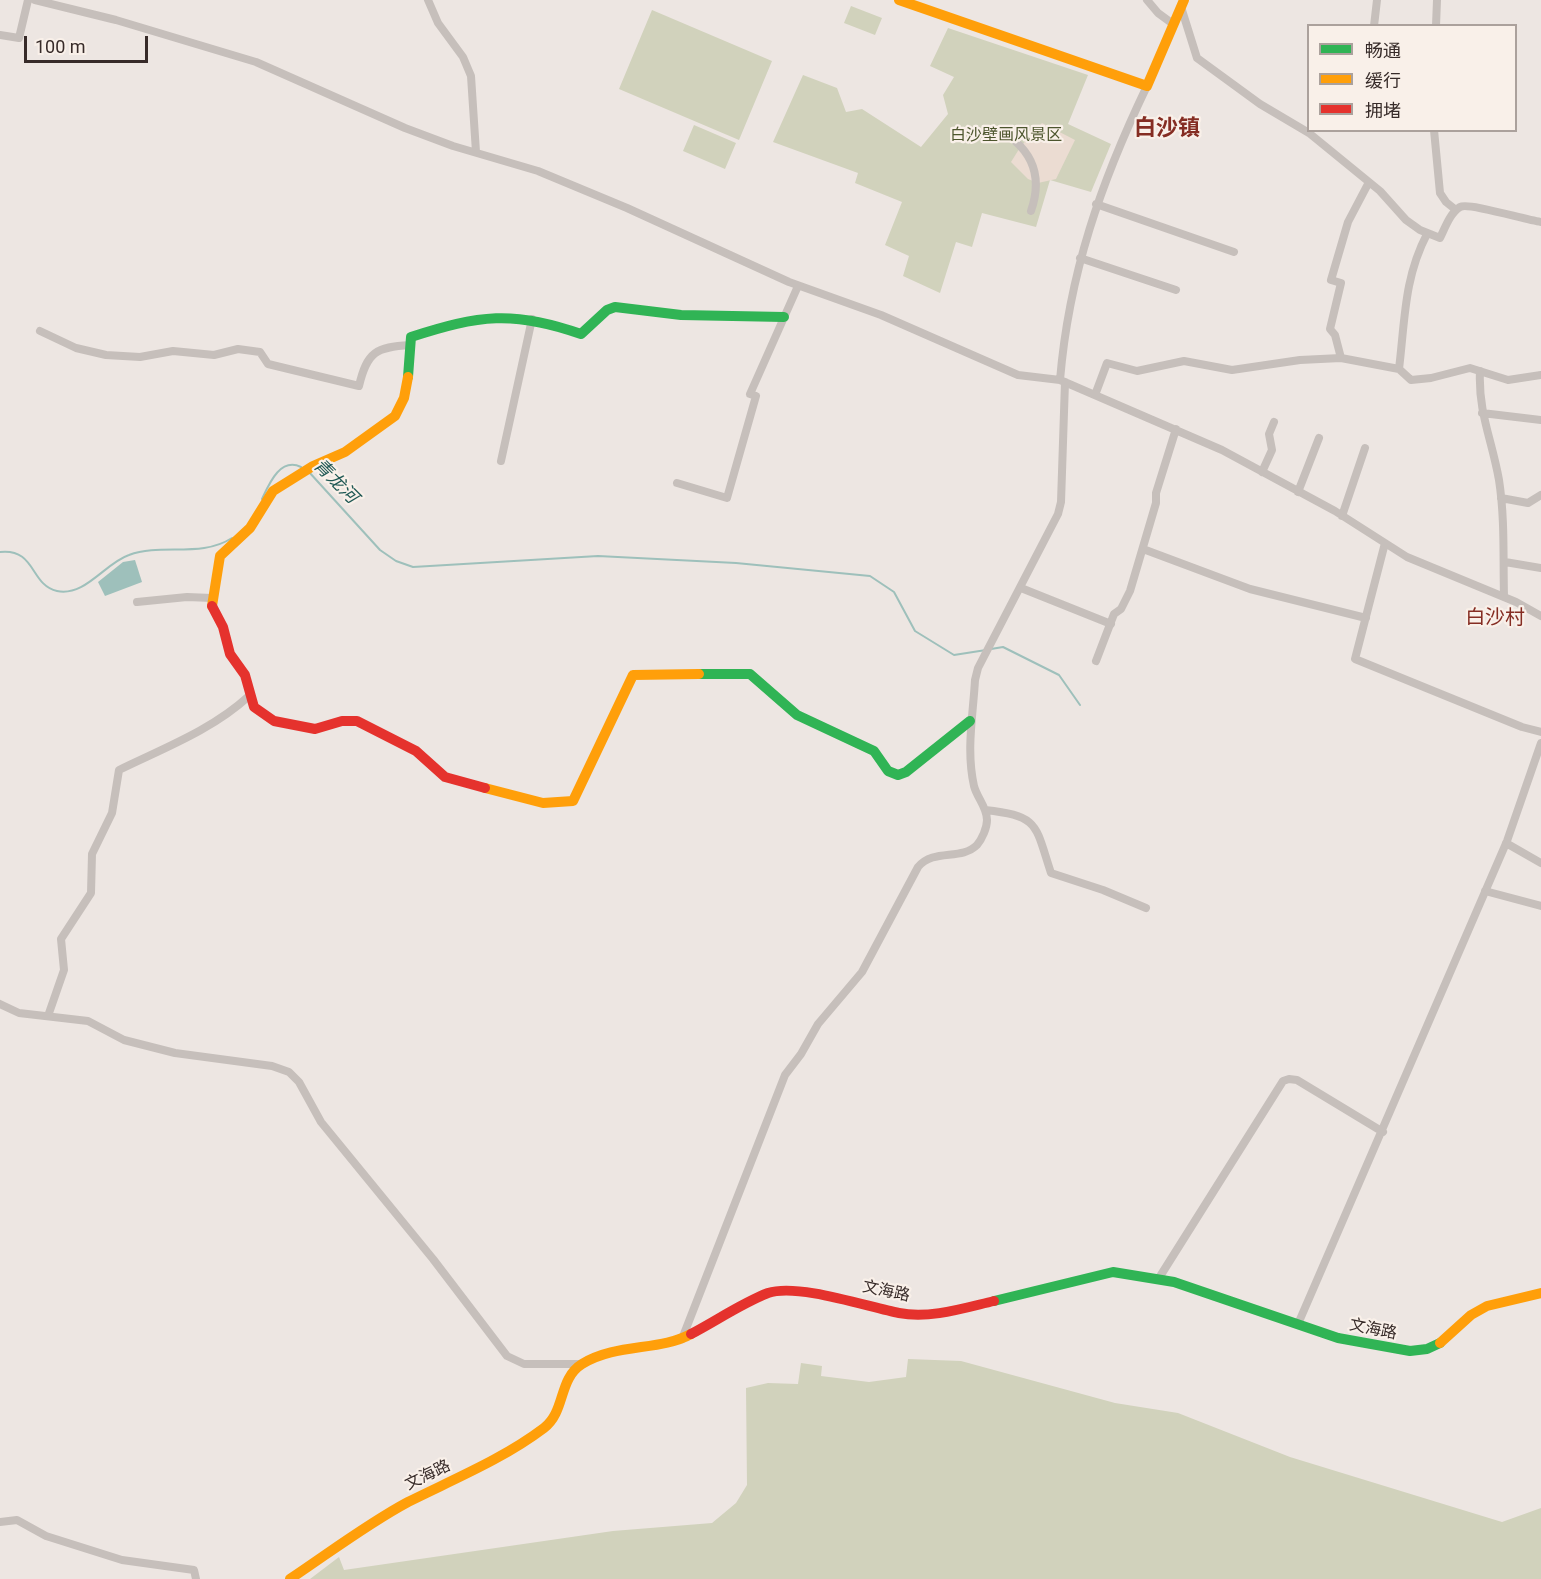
<!DOCTYPE html>
<meta charset="utf-8">
<style>
body{margin:0}
#map{position:relative;width:1541px;height:1579px;overflow:hidden;background:#ede6e2;font-family:Roboto,"Noto Sans SC",sans-serif}
canvas{display:block}
.legend{position:absolute;left:1307px;top:24px;width:210px;height:108px;box-sizing:border-box;background:#f9f0e9;border:2px solid #aba19c;margin:0;padding:8px 10px;list-style:none;font-size:18px;color:#372b29}
.legend li{display:flex;align-items:center;gap:12px;height:30px}
.legend b{width:30px;border:2px solid #aba19c}
.scale{position:absolute;left:24px;top:36px;width:124px;height:27px;box-sizing:border-box;border:3px solid #372b29;border-top:0;padding-left:8px;font-size:18px;line-height:21px;white-space:nowrap;color:#372b29;-webkit-text-stroke:4px #f9f0e9;paint-order:stroke}
</style>
<div id="map">
<canvas width="1541" height="1579"></canvas>
<ul class="legend">
<li><b style="height:8px;background:#30b455"></b>畅通</li>
<li><b style="height:8px;background:#ff9f0a"></b>缓行</li>
<li><b style="height:8px;background:#e5322d"></b>拥堵</li>
</ul>
<div class="scale">100 m</div>
</div>
<script>
const context = document.querySelector('canvas').getContext('2d');
context.lineJoin = 'round';
function paint(path, color) {
  context.fillStyle = color;
  context.fill(path, 'evenodd');
}
function trace(path, color, width, dash) {
  context.strokeStyle = color;
  context.lineWidth = width;
  context.lineCap = dash ? 'butt' : 'round';
  context.setLineDash(dash || []);
  context.stroke(path);
}
function drawText(font, color, halo, rows, align = 'center') {
  context.font = font + ' Roboto,"Noto Sans SC",sans-serif';
  context.lineWidth = 4.5;
  context.setLineDash([]);
  context.textBaseline = 'middle';
  context.strokeStyle = halo;
  context.fillStyle = color;
  for (const [text, x, y, turn = 0] of rows) {
    context.save();
    context.translate(x, y);
    context.rotate((+turn || 0) * Math.PI / 180);
    context.textAlign = isNaN(turn) ? turn : align;
    if (halo) context.strokeText(text, 0, 0);
    context.fillText(text, 0, 0);
    context.restore();
  }
}
paint(new Path2D(`
 M851,6L882,18L875,35L844,23Z
 M652,10L772,61L739,140L619,89Z
 M948,28L1088,75L1068,124L1111,144L1091,192L1050,180L1036,227L982,213L972,247L956,242L940,293L903,276L909,256L885,245L902,202L855,183L858,173L773,142L803,75L837,88L846,112L862,109L921,147L948,114L943,95L954,77L930,66Z
 M694,125L736,143L725,169L683,151Z
 M908,1359L961,1361L1115,1403L1178,1413L1290,1457L1502,1522L1541,1508V1579H310L339,1557L344,1570L613,1531L712,1523L736,1503L747,1485L746,1388L768,1383L798,1384L801,1363L822,1366L821,1376L869,1382L906,1377Z`), '#d1d2bc');
paint(new Path2D(`
 M1042,123L1075,140L1056,179L1038,183L1028,179L1011,162L1021,146Z`), '#ebdcd2');
paint(new Path2D(`
 M135,560L142,582L105,596L98,582L123,562Z`), '#9ec0bb');
trace(new Path2D(`
 M309,472L380,550L396,561L413,567L598,556L736,563L870,576L894,592L915,631L954,655L986,650
 M262,499C269,484 280,457 301,467
 M0,552C36,548 30,585 57,591C85,597 105,563 129,555C162,543 201,558 232,538
 M991,649L1003,647L1059,675L1080,705`), '#9ec0bb', 2);
trace(new Path2D(`
 M35,0L116,20L256,62L405,128L453,146L538,171L627,208L789,282L881,315L1018,375L1060,380L1222,450L1335,511L1407,557L1516,602L1541,616
 M428,0L438,23L463,57L471,76L476,152
 M1147,0L1158,13L1173,24
 M1181,7L1197,58L1260,104L1309,133L1380,191L1406,220L1420,230L1440,238C1445,228 1450,213 1460,207C1468,202 1525,220 1541,222
 M1374,26L1377,0
 M1436,26L1437,0
 M0,35L19,38L28,0
 M1434,130L1440,193L1446,202L1456,210
 M1015,141C1038,161 1040,185 1031,211
 M1096,204L1234,252
 M1080,258L1176,290
 M40,331L76,348L106,355L140,357L173,351L214,355L238,349L260,352L268,364L359,386C367,352 376,347 410,345
 M1341,358L1335,335L1330,329L1341,283L1331,280L1348,222L1369,182
 M1399,369C1405,320 1404,278 1427,234
 M1480,371C1478,412 1492,440 1499,480C1505,519 1503,557 1504,596
 M1060,380C1069,273 1101,182 1147,86
 M1095,395L1107,363L1137,371L1184,361L1232,370L1300,360L1341,358L1399,369L1411,380L1431,378L1470,368L1508,380L1541,375
 M1482,413L1541,420
 M501,461L532,319
 M1262,472L1272,450L1269,434L1274,422
 M677,483L727,498L756,396L750,394L798,286
 M1298,492L1319,438
 M1501,498L1528,503L1541,495
 M1342,516L1365,448
 M1385,543L1355,659L1522,727L1541,732
 M1143,549L1250,589L1366,618
 M1505,562L1541,568
 M1021,588L1111,624
 M137,602L187,597L212,598
 M1096,661L1114,614L1121,609L1130,591L1156,503V493L1176,429
 M985,810C1040,816 1035,825 1051,873L1103,890L1146,908
 M1506,843L1541,863
 M1485,891L1541,906
 M0,1004L19,1013L88,1021L124,1040L175,1053L272,1066L289,1072L299,1082L321,1122L433,1259L507,1356L524,1364H582
 M48,1016L64,970L61,939L91,893L92,854L112,813L119,770C164,748 212,730 249,696
 M1159,1278L1283,1081L1289,1079L1297,1080L1383,1132
 M1298,1324L1507,841L1541,743
 M682,1339L785,1075L801,1054L818,1024L862,972L918,867C934,848 961,861 977,845C982,839 987,828 987,820C987,807 977,798 974,786C966,750 973,716 975,680L978,668L1058,514L1061,502L1065,382
 M0,1522L17,1520L46,1536L122,1560L194,1570L196,1579`), '#c6bfbb', 8);
trace(new Path2D(`
 M408,377L411,337C479,315 513,310 581,334L607,310L615,307L681,315L784,317
 M699,674H750L797,715L874,751L888,771L898,775L906,772L970,721
 M994,1301L1113,1272L1174,1282L1338,1338L1410,1351L1427,1349L1440,1343`), '#30b455', 10);
trace(new Path2D(`
 M899,0L1147,86L1184,0
 M212,606L220,556L250,528L273,491L313,466L345,452L395,416L404,398L408,377
 M485,788L543,803L573,801L633,675L699,674
 M1440,1343L1471,1315L1487,1306L1541,1293
 M290,1579C329,1553 367,1524 408,1502C454,1479 503,1459 544,1428C566,1411 558,1379 582,1364C616,1343 660,1351 691,1334`), '#ff9f0a', 10);
trace(new Path2D(`
 M212,606L223,627L230,654L245,675L254,707L274,721L315,729L342,721H357L416,751L445,777L485,788
 M691,1334C716,1321 742,1303 768,1293C798,1283 868,1307 899,1313C930,1319 964,1308 994,1301`), '#e5322d', 10);
drawText('16px', '#4c552d', '#f9f0e9', [
 ["白沙壁画风景区",1006,136]
]);
drawText('16px', '#372b29', '#f9f0e9', [
 ["文海路",886,1292,12],
 ["文海路",1373,1330,11],
 ["文海路",428,1476,-26]
]);
drawText('italic 18px', '#1f5854', '#f9f0e9', [
 ["青龙河",335,482,45]
]);
drawText('20px', '#852d23', '#f9f0e9', [
 ["白沙村",1495,619]
]);
drawText('bold 22px', '#852d23', '#f9f0e9', [
 ["白沙镇",1167,129]
]);
</script>
